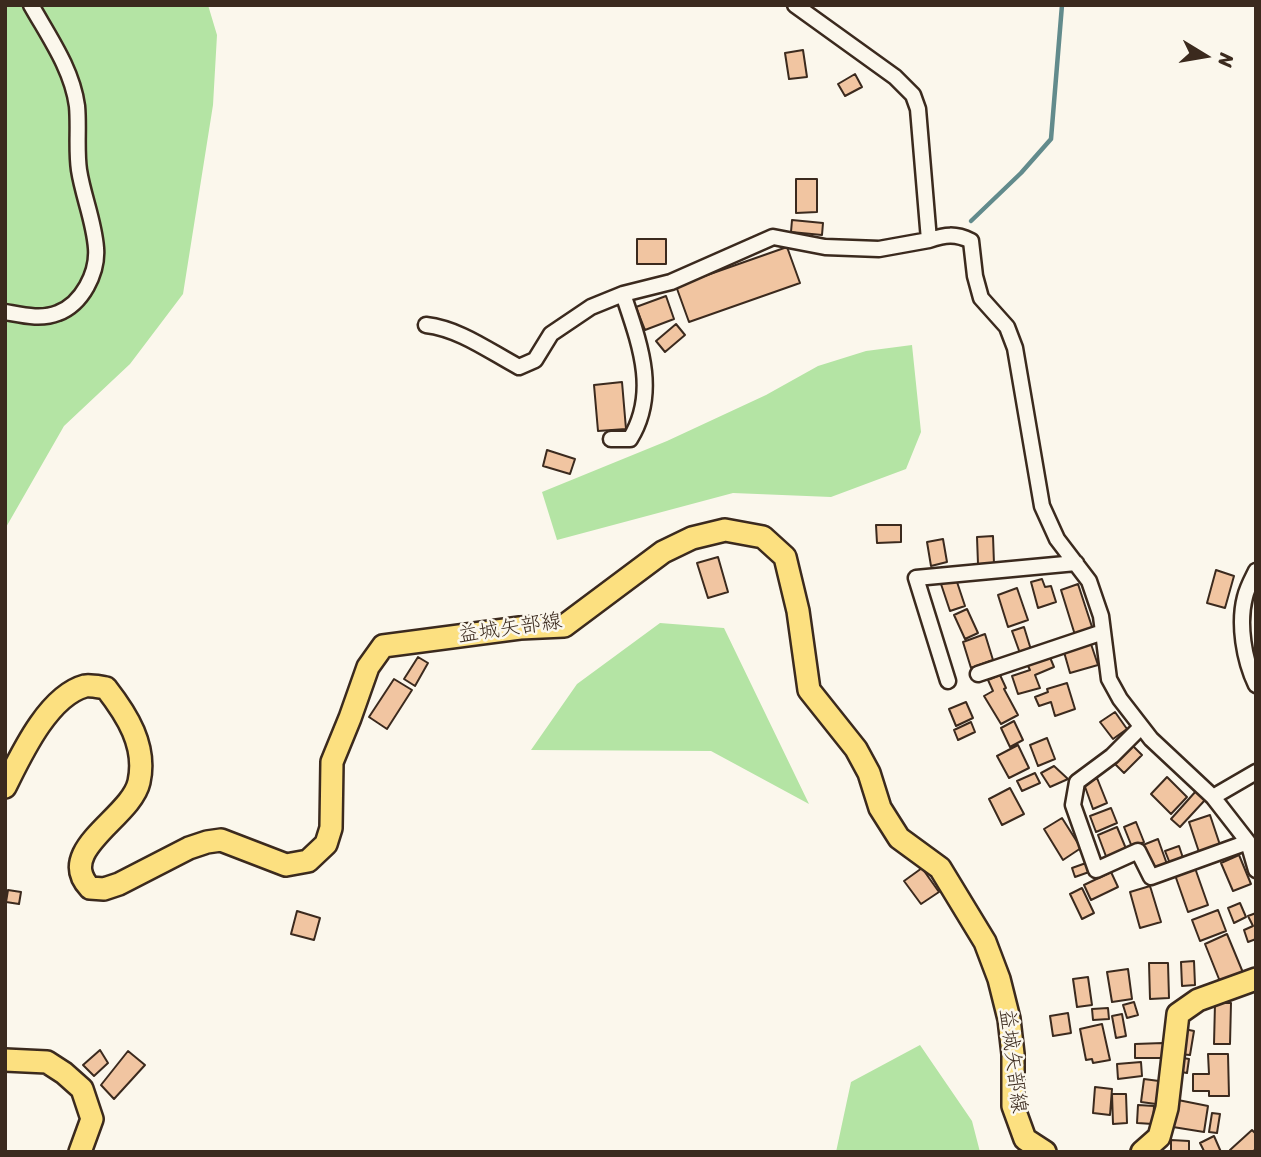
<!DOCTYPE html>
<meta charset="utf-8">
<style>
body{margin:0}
#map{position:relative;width:1261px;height:1157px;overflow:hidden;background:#fbf7ec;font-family:Sriracha,sans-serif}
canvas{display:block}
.frame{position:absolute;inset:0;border:7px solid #3b2a1e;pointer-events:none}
.north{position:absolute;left:1170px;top:21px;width:70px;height:70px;-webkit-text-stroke:5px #fbf7ec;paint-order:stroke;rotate:101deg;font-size:19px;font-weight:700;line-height:28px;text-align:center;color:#3b2a1e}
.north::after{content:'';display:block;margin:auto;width:24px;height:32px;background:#3b2a1e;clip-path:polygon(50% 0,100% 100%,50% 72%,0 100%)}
</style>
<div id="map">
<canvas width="1261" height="1157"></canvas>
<div class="frame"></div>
<div class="north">N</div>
</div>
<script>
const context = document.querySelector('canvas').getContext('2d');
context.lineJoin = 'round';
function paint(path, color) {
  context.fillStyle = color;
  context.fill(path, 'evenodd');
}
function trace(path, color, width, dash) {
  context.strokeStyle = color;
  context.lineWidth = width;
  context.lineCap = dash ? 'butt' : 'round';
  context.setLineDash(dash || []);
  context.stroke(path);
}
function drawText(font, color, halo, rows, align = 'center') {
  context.font = font + ' Sriracha,"Klee One",sans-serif';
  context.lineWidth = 5;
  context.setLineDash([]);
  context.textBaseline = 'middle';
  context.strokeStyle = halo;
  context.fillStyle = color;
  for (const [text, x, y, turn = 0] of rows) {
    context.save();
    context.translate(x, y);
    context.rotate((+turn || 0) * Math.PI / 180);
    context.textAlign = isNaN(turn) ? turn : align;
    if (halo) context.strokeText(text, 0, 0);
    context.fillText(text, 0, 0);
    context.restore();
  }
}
paint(new Path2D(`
 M5,5H208L217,35L213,105L183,294L130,364L64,426L5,529Z
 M912,345L921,432L906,469L831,497L733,493L557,540L542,492L667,441L766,395L818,366L866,351Z
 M660,623L724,628L809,804L711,751L531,750L577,684Z
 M920,1045L972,1121L980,1152H836L851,1082Z`), '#b4e4a4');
trace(new Path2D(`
 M971,221L1021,173L1051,139L1062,5`), '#628b8c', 4.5);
const building = new Path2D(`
 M803,50L807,77L789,79L785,53Z
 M855,74L862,87L845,96L838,84Z
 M796,179H817V212L796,213Z
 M792,220L823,223L822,235L791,232Z
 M637,239H666V264H637Z
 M787,247L800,283L689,322L676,286Z
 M666,296L674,319L645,330L636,307Z
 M676,324L685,335L665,352L656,341Z
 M622,382L626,429L598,431L594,385Z
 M547,450L575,459L570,474L543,466Z
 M876,525H901V542L877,543Z
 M993,536L994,564H978L977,537Z
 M943,539L947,562L931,566L927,542Z
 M718,557L728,592L708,598L697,563Z
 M1216,570L1234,576L1225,608L1207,603Z
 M955,576L965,606L950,611L940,581Z
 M1042,579L1045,587L1051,586L1056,602L1038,608L1031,582Z
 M1078,584L1093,630L1075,635L1061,590Z
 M1017,588L1028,620L1008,627L998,595Z
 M967,609L978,633L965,639L954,615Z
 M1024,627L1032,653L1021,656L1012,631Z
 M985,634L993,660L971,668L963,642Z
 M1091,644L1098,665L1070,673L1064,652Z
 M1049,655L1054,667L1035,675L1040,688L1018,694L1012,676L1030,670L1027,664Z
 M418,657L428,663L415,686L404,679Z
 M1000,675L1006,688L1004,689L1018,715L1001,724L984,696L993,691L988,680Z
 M394,679L412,690L387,729L369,717Z
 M1067,683L1075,709L1055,716L1051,702L1039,706L1035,697L1048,692L1047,689Z
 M966,702L973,718L956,726L949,709Z
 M1115,712L1127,729L1113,739L1100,722Z
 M1014,721L1023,740L1010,747L1001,728Z
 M971,722L975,732L958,740L954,730Z
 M1047,738L1055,759L1038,766L1030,745Z
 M1018,745L1029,768L1009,778L997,756Z
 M1132,745L1142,755L1124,773L1114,763Z
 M1054,766L1068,779L1050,787L1041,773Z
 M1035,773L1040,783L1022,791L1017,781Z
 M1167,777L1187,797L1171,814L1151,794Z
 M1097,778L1107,803L1093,809L1084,784Z
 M1010,788L1024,814L1002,825L989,799Z
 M1196,791L1205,800L1180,827L1171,819Z
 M1111,808L1117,823L1096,832L1090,816Z
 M1210,815L1220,845L1199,852L1189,822Z
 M1062,818L1081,848L1063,860L1044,829Z
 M1136,822L1144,842L1132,847L1124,827Z
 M1117,827L1127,851L1107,859L1098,835Z
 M1158,839L1168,867L1153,873L1143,845Z
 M1179,846L1184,861L1171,866L1165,851Z
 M1239,855L1251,884L1233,891L1221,863Z
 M1086,863L1089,872L1075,877L1072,868Z
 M922,868L939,892L921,904L904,881Z
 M1195,868L1208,905L1188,912L1175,875Z
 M1111,872L1118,887L1091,900L1084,885Z
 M1150,886L1161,922L1140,928L1130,892Z
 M1082,888L1094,913L1082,919L1070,894Z
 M8,890L21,892L19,904L6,902Z
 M1240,903L1246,917L1234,923L1228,908Z
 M1218,910L1226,931L1200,941L1192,920Z
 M297,911L320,918L314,940L291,934Z
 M1256,913V939L1248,942L1244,930L1253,926L1248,916Z
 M1227,934L1244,975L1221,984L1205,944Z
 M1194,961L1195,985L1182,986L1181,962Z
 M1149,963H1168L1169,998L1150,999Z
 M1128,969L1132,999L1112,1002L1107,972Z
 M1088,977L1092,1005L1077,1007L1073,979Z
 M1134,1002L1138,1015L1127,1018L1123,1005Z
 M1215,1003H1231L1230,1044H1214Z
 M1108,1008L1109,1019L1093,1020L1092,1009Z
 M1068,1013L1071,1033L1053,1036L1050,1016Z
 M1122,1014L1126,1036L1116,1038L1112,1016Z
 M1102,1024L1110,1060L1093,1063L1092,1059L1086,1060L1080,1029Z
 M1184,1029L1194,1031L1190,1055L1179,1054Z
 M1163,1043V1058H1135V1044Z
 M100,1050L108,1063L94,1076L83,1065Z
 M128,1051L145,1065L114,1099L101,1085Z
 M1208,1054H1228L1229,1096H1209V1091H1193V1074H1209Z
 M1178,1057L1189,1059L1187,1073L1176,1071Z
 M1141,1062L1142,1076L1118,1079L1117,1064Z
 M1144,1079L1159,1081L1156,1104L1141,1102Z
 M1095,1087L1112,1089L1110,1115L1093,1113Z
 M1112,1094H1126L1127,1123L1113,1124Z
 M1178,1100L1208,1106L1204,1132L1173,1127Z
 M1138,1105L1154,1106L1153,1124L1137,1123Z
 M1212,1113L1220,1114L1217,1133L1209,1132Z
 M1252,1130L1256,1134V1149L1252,1152H1231L1230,1150Z
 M1214,1136L1221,1152H1201L1204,1151L1200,1143Z
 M1171,1140L1189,1141V1152H1171Z`);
paint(building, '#f1c5a1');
trace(building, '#3b2a1e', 2);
const street = new Path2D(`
 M795,5L895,77L913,95L918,109L929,240C945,235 955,233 971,241L975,276L981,298L1007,327L1015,348L1042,506L1057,539L1089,581L1101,616L1109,679L1120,699L1151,739L1213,797L1248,842L1256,870
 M5,312C22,315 41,320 58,313C82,304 98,273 96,248C94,221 83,196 79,170C76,149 79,127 77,106C72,69 49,37 31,5
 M426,325C460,329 489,351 519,367L535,360L551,334L591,307L623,294L671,282L773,237L825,247L879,249L929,240
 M611,439H630C659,392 639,342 623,294
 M1256,571C1252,579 1247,588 1245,597C1238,624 1244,660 1256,685
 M978,674L1103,632
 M948,681L916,578L1076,563
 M1141,727L1112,756L1077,782L1073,805L1096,870L1138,851L1151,877L1248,842
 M1213,797L1256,772`);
const primary = new Path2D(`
 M5,787C21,755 48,696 85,686C91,685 99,687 106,688C127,715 147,746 139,782C131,818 54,850 90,888L104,889L119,884L189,848L207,842L221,840L286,865L308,861L326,844L331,828L332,762L350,718L368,667L383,646L520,628L564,626L663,552L692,538L725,530L763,537L785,557L798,611L809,690L856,749L869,773L880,808L899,838L940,868L985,942L999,979L1009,1019L1013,1054V1106L1025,1139L1045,1152
 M5,1060L47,1062L64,1073L82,1089L92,1119L80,1152
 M1142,1152L1159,1137L1167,1108L1178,1014L1198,1000L1256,979`);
trace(street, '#3b2a1e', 19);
trace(primary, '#3b2a1e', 26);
trace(street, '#fbf7ec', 14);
trace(primary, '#fce080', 21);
drawText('21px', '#3b2a1e', '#fbf7ec', [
 ["益城矢部線",510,629,-8],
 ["益城矢部線",1012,1061,83]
]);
</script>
